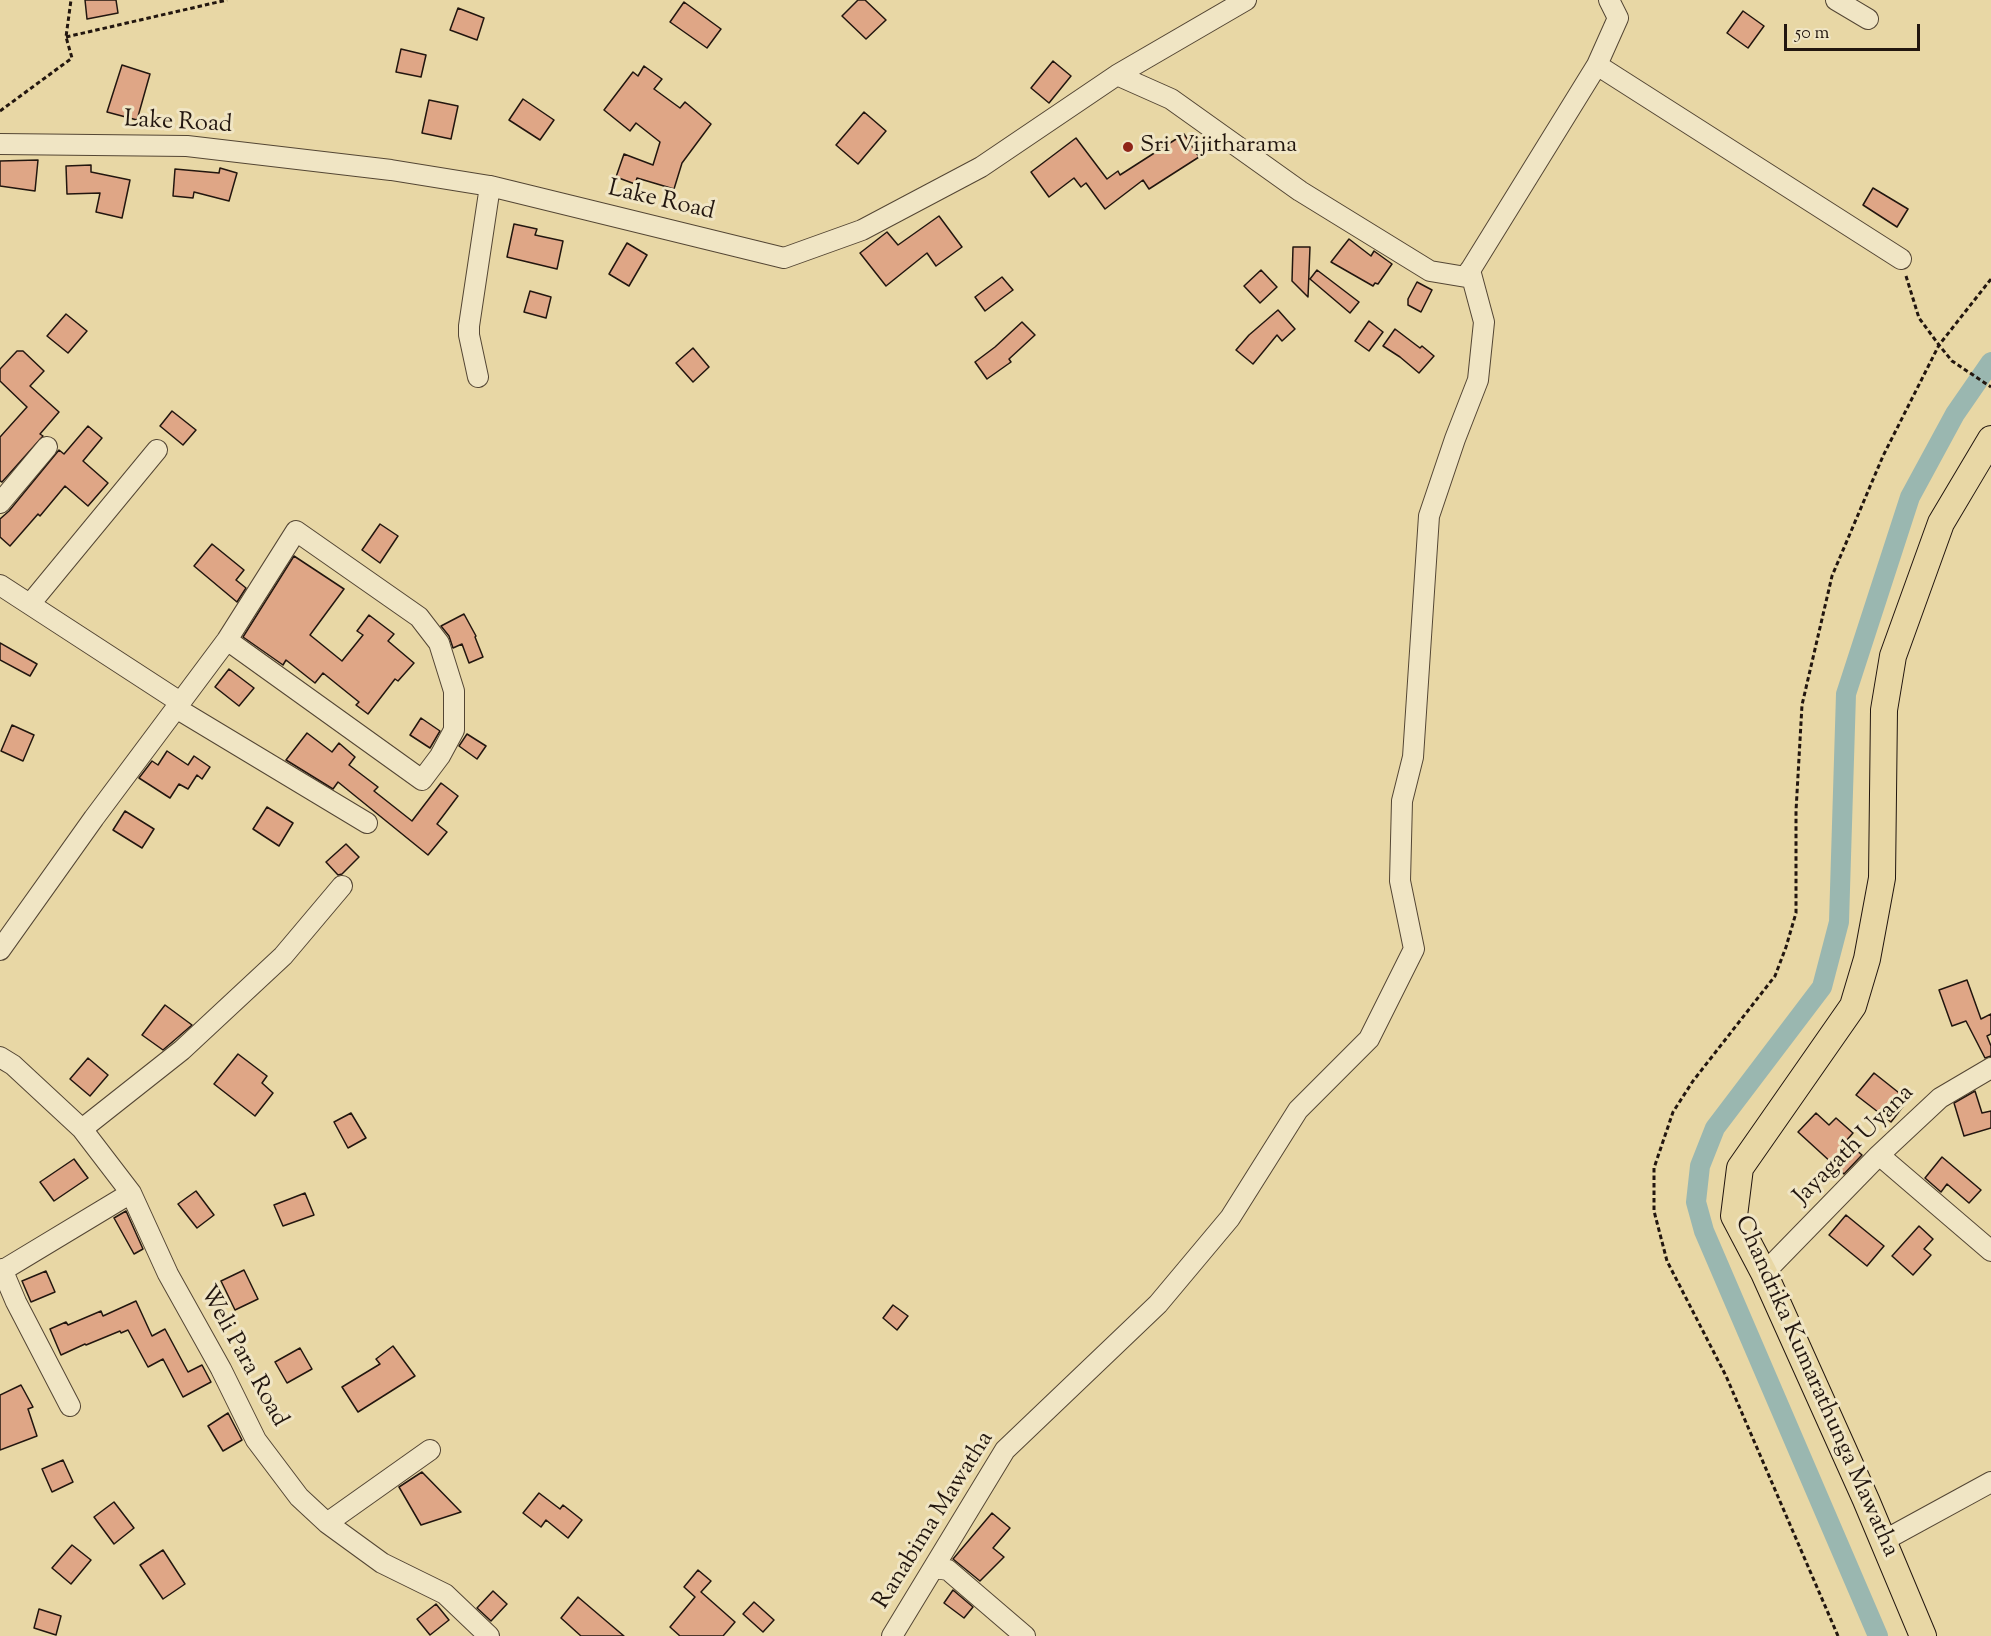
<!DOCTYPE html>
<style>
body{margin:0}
#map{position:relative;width:1991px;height:1636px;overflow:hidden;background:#e8d7a5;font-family:"Sorts Mill Goudy",serif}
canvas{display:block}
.scale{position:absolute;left:1784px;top:24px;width:136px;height:27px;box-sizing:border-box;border:3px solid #22160f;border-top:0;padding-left:8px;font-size:18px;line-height:21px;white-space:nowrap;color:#22160f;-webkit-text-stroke:4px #f0e5c4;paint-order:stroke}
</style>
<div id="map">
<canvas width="1991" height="1636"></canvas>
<div class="scale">50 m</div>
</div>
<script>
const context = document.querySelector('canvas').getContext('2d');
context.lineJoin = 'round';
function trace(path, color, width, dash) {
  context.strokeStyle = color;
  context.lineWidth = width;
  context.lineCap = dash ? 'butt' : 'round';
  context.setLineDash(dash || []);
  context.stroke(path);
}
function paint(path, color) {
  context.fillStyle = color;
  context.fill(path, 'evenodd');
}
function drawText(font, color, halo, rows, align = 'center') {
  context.font = font + ' "Sorts Mill Goudy",serif';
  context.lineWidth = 6;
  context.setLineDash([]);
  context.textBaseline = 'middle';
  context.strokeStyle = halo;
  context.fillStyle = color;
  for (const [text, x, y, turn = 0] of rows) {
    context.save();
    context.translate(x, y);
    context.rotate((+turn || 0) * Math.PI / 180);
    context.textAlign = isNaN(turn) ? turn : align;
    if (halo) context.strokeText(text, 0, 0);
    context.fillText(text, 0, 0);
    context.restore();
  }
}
trace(new Path2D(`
 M1878,1636L1704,1231L1696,1202L1700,1166L1715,1128L1822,987L1839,922L1846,694L1910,497L1955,414L1991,362`), '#9ab7b0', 20);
const building = new Path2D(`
 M85,0H116L118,13L87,19Z
 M858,0H865L886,20L866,39L842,16Z
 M684,2L721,29L707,48L670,22Z
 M458,8L484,18L477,40L450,30Z
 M1743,11L1764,26L1748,48L1727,33Z
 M401,49L426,55L421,77L396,72Z
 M1053,61L1071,76L1049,103L1031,88Z
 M122,65L150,74L137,120L107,112Z
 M644,66L662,79L654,89L680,108L685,102L711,124L682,163L674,189L637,178L635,184L616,177L624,154L653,165L660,142L636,123L630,131L604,110L633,72L638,76Z
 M523,99L554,120L540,140L509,120Z
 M429,100L458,106L451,139L422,133Z
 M864,112L886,131L858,164L836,145Z
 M1184,134L1199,157L1149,189L1143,180L1105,209L1086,183L1081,187L1074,178L1049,197L1031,172L1076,138L1107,179L1118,171L1120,175Z
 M38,160L35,191L0,186V161Z
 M91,165V172L130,180L122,218L96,212L100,193L67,194L66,166Z
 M220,168L237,173L229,201L194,192L193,198L173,196L175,169L219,173Z
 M1873,188L1908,209L1897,227L1863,205Z
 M939,216L962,247L936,266L927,253L886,286L860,253L887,232L898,245Z
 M514,224L537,229L535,235L563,241L557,269L507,257Z
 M1349,239L1371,256L1374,251L1392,264L1378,284L1375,283L1373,286L1331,262Z
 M627,243L647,255L629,286L609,274Z
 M1293,247H1310L1308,297L1292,281Z
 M1261,270L1277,287L1260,303L1244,286Z
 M1317,270L1359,302L1350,313L1310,279Z
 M1002,277L1013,290L985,311L975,297Z
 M1417,282L1432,290L1421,312L1408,305V299Z
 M530,291L551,297L546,318L524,312Z
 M1278,310L1295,329L1282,341L1277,335L1253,364L1236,350L1249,335Z
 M66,314L87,331L68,353L47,336Z
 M1369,321L1383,332L1369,351L1355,341Z
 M1022,322L1035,335L1009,359L1011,362L987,379L975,362L995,347Z
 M1395,329L1420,348L1422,346L1434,356L1419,373L1400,357L1383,346Z
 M693,348L709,367L693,382L676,363Z
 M17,351H23L44,371L30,386L59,412L40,434L43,436L2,482L0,481V437L27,407L0,381V369Z
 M172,411L196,430L183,445L160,426Z
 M88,426L102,438L83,461L108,483L88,506L65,486L40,516L38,514L10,546L0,537V519L9,511L59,450L64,454Z
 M380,524L398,536L380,563L362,550Z
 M212,544L244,570L236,580L246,588L237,602L194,566Z
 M294,556L344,589L310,635L342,661L363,635L357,631L369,615L394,634L388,641L414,663L398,681L395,679L368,714L356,705L359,702L323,673L315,683L286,660L283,665L243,637Z
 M464,614L476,636L475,637L483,657L469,663L462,644L453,648L449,636L441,626Z
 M0,643L37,664L30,676L0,660Z
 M229,669L254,688L239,706L215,687Z
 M421,718L440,731L430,748L410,735Z
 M12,725L34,735L23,761L1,751Z
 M307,733L332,752L339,743L355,757L349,765L378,787L374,791L412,821L441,783L458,796L437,824L447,832L428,855L338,782L333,789L286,760Z
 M467,734L486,746L477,759L459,746Z
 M167,751L188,765L194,756L210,767L202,779L197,775L188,789L179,784L170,798L139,778L152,761L158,765Z
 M267,807L293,823L279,846L253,829Z
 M125,811L154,829L142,848L113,830Z
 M346,844L359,857L342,874L338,875L326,862Z
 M1967,980L1981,1019L1991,1014V1034L1987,1036L1991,1046V1056L1985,1058L1966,1021L1952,1026L1939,990Z
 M165,1005L192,1025L163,1050L142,1035Z
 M238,1054L267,1076L262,1083L273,1093L255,1116L214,1084Z
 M88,1058L108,1075L90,1096L70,1079Z
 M1874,1073L1908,1100L1891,1122L1856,1095Z
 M1975,1091L1982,1113L1991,1111V1128L1964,1136L1954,1103Z
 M351,1113L366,1138L348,1148L334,1122Z
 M1816,1113L1829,1125L1836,1118L1853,1133L1846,1141L1862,1155L1844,1174L1798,1132Z
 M1942,1157L1981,1190L1969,1203L1947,1184L1941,1192L1925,1178Z
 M74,1159L88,1178L54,1201L40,1182Z
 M196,1191L214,1215L197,1228L178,1204Z
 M305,1193L314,1215L283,1226L274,1205Z
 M126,1211L143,1249L134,1254L114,1218Z
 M1846,1215L1884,1246L1867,1266L1829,1235Z
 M1919,1226L1933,1239L1924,1249L1931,1255L1913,1275L1892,1256Z
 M244,1270L258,1299L235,1310L221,1281Z
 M46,1271L55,1292L31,1302L22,1281Z
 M136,1301L152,1336L165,1329L188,1372L202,1365L211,1382L183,1397L163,1359L148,1367L128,1330L121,1333L120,1331L86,1345L85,1344L61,1355L50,1329L66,1322L68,1325L101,1311L103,1316Z
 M893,1305L908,1316L897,1330L883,1318Z
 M393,1346L415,1376L358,1412L342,1387L380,1364L376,1359Z
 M300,1348L312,1369L287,1383L275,1362Z
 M21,1385L33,1407L28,1409L37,1436L0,1450V1395Z
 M228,1413L242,1440L223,1451L208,1426Z
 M63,1460L73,1482L52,1492L42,1469Z
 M422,1472L461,1512L421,1525L399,1487Z
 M539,1493L560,1509L563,1505L582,1520L568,1538L546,1520L541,1527L523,1513Z
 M114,1502L134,1528L114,1544L94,1517Z
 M992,1513L1010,1528L993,1548L1004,1557L980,1581L953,1559Z
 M72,1545L91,1560L71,1584L52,1568Z
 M163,1550L185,1584L163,1599L140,1565Z
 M698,1570L711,1581L701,1592L735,1622L723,1636H680L670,1627L695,1597L684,1587Z
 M953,1590L973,1607L964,1618L944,1603Z
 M493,1591L507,1604L491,1621L477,1608Z
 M578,1597L605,1620L624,1636H581L561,1618Z
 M754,1602L774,1620L763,1632L743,1614Z
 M436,1604L449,1620L430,1635L417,1619Z
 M39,1609L61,1616L56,1635L34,1628Z`);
paint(building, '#dfa686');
trace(building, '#22160f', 1.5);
const minor = new Path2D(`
 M1836,0L1868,19
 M1597,65L1901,259
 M1117,75L1171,99L1300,191L1430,271L1466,277L1597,65L1618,18L1609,0
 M0,144L187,146L391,170L490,186L784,258L862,230L981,167L1117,75L1246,0
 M478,377L469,335V326L490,186
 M0,503L47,447
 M0,585L180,702
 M30,604L157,450
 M176,708L367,823
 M0,950L94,818L227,640L296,531L419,617L439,643L454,691V730L440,756L422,780L227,640
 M0,1057L13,1065L82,1129L131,1193L168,1274L221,1369L256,1440L299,1497L327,1523L382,1563L445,1594L489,1636
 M82,1129L182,1050L283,956L342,886
 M1879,1155L1991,1251
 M2,1269L16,1302L70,1406
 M0,1272L131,1193
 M1764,1273L1879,1155L1940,1098L1991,1068
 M327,1523L430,1450
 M1883,1541L1991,1482
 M935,1568L948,1570L1025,1636
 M892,1636L1005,1450L1158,1304L1230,1218L1298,1110L1369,1039L1414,949L1400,881L1402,801L1413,757L1429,516L1455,439L1478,380L1484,322L1470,270`);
const major = new Path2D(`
 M1923,1636L1866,1500L1764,1273L1734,1216L1740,1168L1853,1006L1867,959L1882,878L1884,710L1893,656L1941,523L1991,439`);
trace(minor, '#544634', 22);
trace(major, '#22160f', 28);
trace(new Path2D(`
 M66,37L227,0
 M0,111L72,58L66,37L71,0
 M1906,276L1919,318L1939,345L1952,361L1991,387
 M1838,1636L1726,1376L1667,1261L1654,1211V1168L1673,1112L1693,1081L1775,976L1786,947L1796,913V811L1802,705L1832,576L1883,456L1939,345L1991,279`), '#22160f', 3, [4.5, 3]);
trace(minor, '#f0e5c4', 20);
trace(major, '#e8d7a5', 26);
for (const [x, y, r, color] of [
 [1128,147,6,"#8f2418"]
]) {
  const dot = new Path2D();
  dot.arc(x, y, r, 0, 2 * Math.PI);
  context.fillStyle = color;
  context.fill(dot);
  trace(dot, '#f0e5c4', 2);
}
drawText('24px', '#22160f', '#f0e5c4', [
 ["Lake Road",178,124,3],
 ["Lake Road",661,202,13],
 ["Jayagath Uyana",1855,1146,-45],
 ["Weli Para Road",242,1357,61],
 ["Chandrika Kumarathunga Mawatha",1815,1387,66],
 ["Ranabima Mawatha",935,1521,-58]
]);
drawText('24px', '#22160f', '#f0e5c4', [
 ["Sri Vijitharama",1140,147]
], 'left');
</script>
